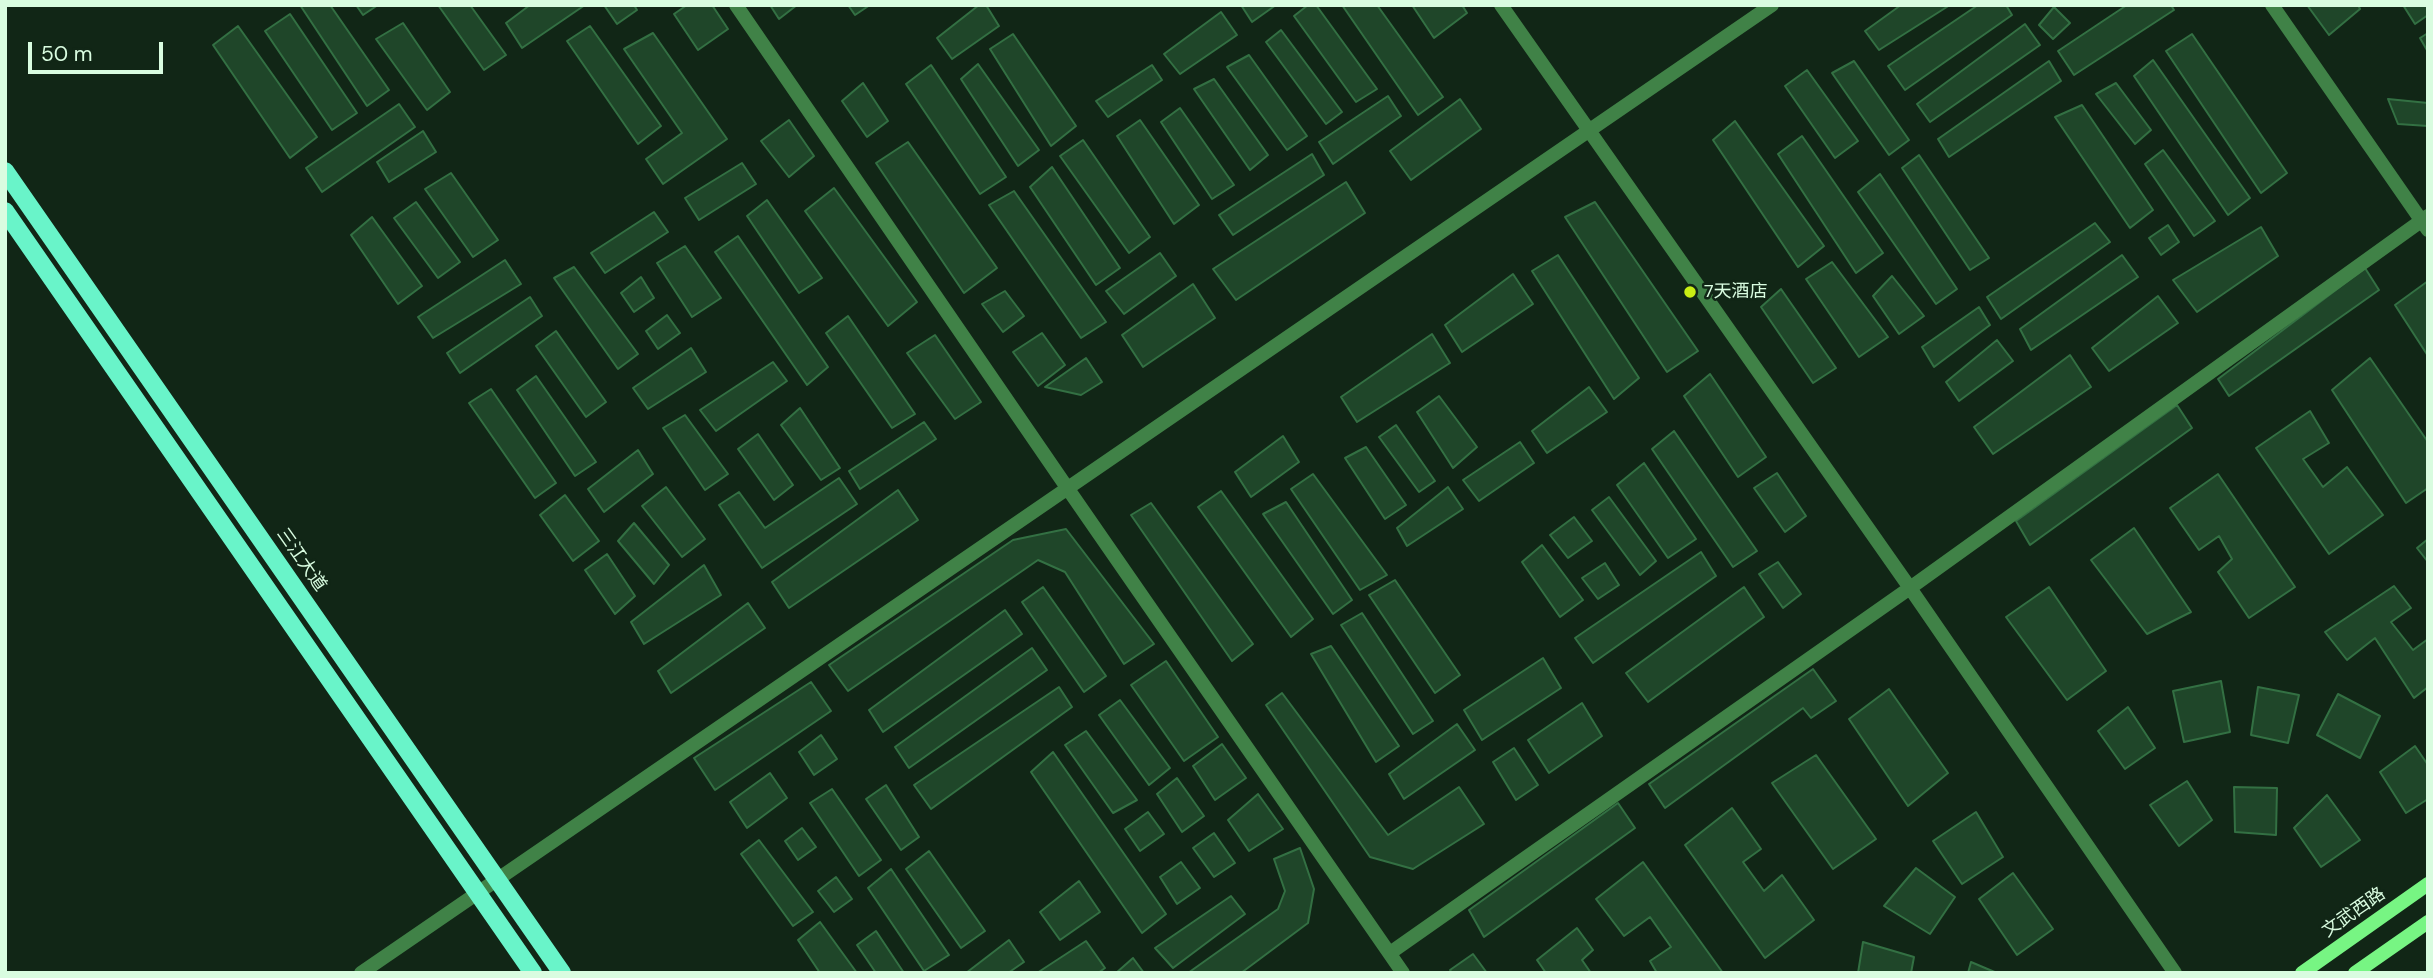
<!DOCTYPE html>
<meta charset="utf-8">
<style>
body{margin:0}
#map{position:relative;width:2433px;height:978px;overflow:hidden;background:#112616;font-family:"DM Sans",sans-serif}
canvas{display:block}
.frame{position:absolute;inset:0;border:7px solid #d9fce0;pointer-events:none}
.scale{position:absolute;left:28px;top:42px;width:135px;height:32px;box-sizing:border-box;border:4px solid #d9fce0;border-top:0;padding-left:9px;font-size:21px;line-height:24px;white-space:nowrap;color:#d9fce0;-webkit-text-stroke:5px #112616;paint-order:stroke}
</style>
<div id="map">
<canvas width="2433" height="978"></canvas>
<div class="frame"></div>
<div class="scale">50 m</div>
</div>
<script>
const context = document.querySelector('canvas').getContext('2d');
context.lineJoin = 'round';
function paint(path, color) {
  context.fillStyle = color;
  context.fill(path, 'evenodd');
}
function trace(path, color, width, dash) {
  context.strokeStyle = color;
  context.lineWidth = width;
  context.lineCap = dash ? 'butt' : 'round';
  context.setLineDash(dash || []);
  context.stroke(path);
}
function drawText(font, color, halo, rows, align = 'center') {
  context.font = font + ' "DM Sans","Noto Sans SC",sans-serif';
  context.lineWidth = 5;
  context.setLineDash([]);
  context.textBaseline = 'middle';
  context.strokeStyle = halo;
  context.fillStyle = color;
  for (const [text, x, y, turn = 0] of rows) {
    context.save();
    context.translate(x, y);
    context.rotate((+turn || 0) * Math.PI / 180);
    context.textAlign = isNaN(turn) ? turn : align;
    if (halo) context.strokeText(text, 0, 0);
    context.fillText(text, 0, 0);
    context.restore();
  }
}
const building = new Path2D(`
 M300,5H330L389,90L367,106Z
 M356,5H378L363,15Z
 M438,5H470L506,55L484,70Z
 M530,5H585L522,48L506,23Z
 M604,5H634L637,10L617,24Z
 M687,5H712L728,29L698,50L674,14Z
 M770,5H797L779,19Z
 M848,5H870L855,15Z
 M979,5H986L999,26L952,59L937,38Z
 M1241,5H1276L1252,22Z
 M1308,5H1316L1377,89L1356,102L1294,16Z
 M1342,5H1377L1443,97L1418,115Z
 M1412,5H1462L1467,13L1434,38Z
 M1901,5H1950L1879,50L1865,31Z
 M1978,5H2006L2012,15L1905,90L1888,66Z
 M2127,5H2171L2174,10L2074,75L2058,51Z
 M2307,5H2358L2360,9L2329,35Z
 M2403,5H2428V15L2415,24Z
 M2054,7L2070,23L2053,39L2039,25Z
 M1221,12L1237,35L1180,74L1164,54Z
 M290,14L357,113L332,130L265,31Z
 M403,23L450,92L427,110L376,39Z
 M2025,24L2040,45L1930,122L1917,104Z
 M238,26L317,137L290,158L213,45Z
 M590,26L661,126L638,144L567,41Z
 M1281,30L1342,112L1326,124L1266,42Z
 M653,33L727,139L663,184L646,159L682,133L624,49Z
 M2428,33V52L2420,38Z
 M1013,34L1076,126L1051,146L990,49Z
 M2192,34L2287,173L2261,193L2166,51Z
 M1249,55L1307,136L1287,150L1227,67Z
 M2153,60L2250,198L2228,215L2134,76Z
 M1854,61L1909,140L1889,155L1832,73Z
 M2049,61L2061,81L1949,157L1938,139Z
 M978,64L1039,150L1018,166L961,79Z
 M931,65L1006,177L980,194L906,84Z
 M1152,65L1162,80L1108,117L1096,101Z
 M1807,70L1858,141L1835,158L1785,86Z
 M1214,79L1268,155L1250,170L1194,89Z
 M863,83L888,121L867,137L842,101Z
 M2116,83L2151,130L2135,144L2096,94Z
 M1388,96L1401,116L1333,164L1319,142Z
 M1460,99L1481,129L1411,180L1390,151Z
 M2388,99L2428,103V126L2398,124Z
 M399,104L415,127L322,192L306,168Z
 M2082,105L2153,210L2130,228L2055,117Z
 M1180,108L1234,185L1212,199L1161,122Z
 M789,120L814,156L789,177L761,141Z
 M1140,120L1199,205L1174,224L1117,136Z
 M1735,121L1824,246L1798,267L1713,140Z
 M423,131L436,152L389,182L377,162Z
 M1802,136L1883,253L1856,273L1778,154Z
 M1083,140L1150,237L1129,253L1060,156Z
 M908,142L997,268L964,293L876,163Z
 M2163,150L2215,221L2194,236L2145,164Z
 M1312,154L1324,175L1233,235L1219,215Z
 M1919,155L1989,258L1970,270L1902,168Z
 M742,163L756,184L699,220L685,198Z
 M1052,167L1120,268L1096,285L1030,187Z
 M451,173L498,240L473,257L425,189Z
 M1880,174L1957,289L1936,304L1858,192Z
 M1346,182L1365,213L1236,300L1213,269Z
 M834,188L917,302L888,326L805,211Z
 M1014,191L1106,322L1081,338L989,205Z
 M767,200L822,278L799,293L747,216Z
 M416,202L460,262L438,278L394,218Z
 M1595,202L1698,351L1667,372L1565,217Z
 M654,212L668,232L605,273L591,253Z
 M372,217L422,286L398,304L351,235Z
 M2095,223L2110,242L2001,319L1987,297Z
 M2168,225L2179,242L2161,255L2149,238Z
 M2261,227L2278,256L2197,312L2173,280Z
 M738,236L828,367L807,385L715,252Z
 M685,246L721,298L692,317L657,263Z
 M1160,253L1176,276L1124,314L1106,291Z
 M1558,255L1639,378L1614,399L1532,271Z
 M2122,255L2138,277L2031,350L2020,329Z
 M505,260L521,284L433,338L418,317Z
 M1832,262L1888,337L1859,357L1806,279Z
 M574,267L638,354L618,369L554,278Z
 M2365,268L2379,290L2229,396L2218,379Z
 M1513,274L1533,304L1462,352L1445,325Z
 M1892,276L1924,316L1899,334L1873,296Z
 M641,277L654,298L634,312L621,293Z
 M2428,281V356L2395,305Z
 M1193,284L1215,318L1143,367L1122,335Z
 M1781,289L1836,368L1813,383L1761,307Z
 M1005,291L1024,316L1003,332L982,304Z
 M2158,296L2178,323L2109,371L2092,348Z
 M530,297L542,316L460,373L447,353Z
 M1979,307L1990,325L1934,367L1922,347Z
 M667,315L680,333L658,349L646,331Z
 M848,316L915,414L892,428L826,333Z
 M556,331L606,402L586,417L536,346Z
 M1042,333L1065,365L1038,386L1013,352Z
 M1432,334L1450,363L1357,422L1341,397Z
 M935,335L981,402L955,419L907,353Z
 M1997,340L2013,361L1959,401L1946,382Z
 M691,348L706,372L648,409L633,388Z
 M2070,355L2091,387L1993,454L1974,427Z
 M1086,358L1102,382L1081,395L1045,387Z
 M2370,358L2428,442V488L2406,503L2332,390Z
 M773,362L787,381L716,431L700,410Z
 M1710,374L1766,457L1738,477L1684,396Z
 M536,376L596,462L575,476L517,390Z
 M1589,387L1607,412L1547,453L1532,431Z
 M491,389L556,483L535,498L469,403Z
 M1439,396L1477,447L1453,468L1417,412Z
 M2177,405L2192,428L2030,545L2016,521Z
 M800,408L840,468L821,480L781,425Z
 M2310,411L2329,443L2303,459L2323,487L2347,467L2383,515L2329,554L2256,448Z
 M685,415L728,474L705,490L663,428Z
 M924,422L936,439L860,489L849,471Z
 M1396,425L1435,481L1419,492L1379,437Z
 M1674,431L1757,551L1733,567L1652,449Z
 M758,434L793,485L774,500L738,449Z
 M1283,436L1299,462L1251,497L1235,472Z
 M1520,442L1534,463L1479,501L1463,480Z
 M1366,447L1406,505L1385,519L1345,458Z
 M638,450L653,474L604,512L588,489Z
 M1644,463L1696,539L1668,558L1617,485Z
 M1777,473L1806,516L1785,532L1754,488Z
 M1313,474L1387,575L1360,590L1291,489Z
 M2218,474L2295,587L2249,618L2218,572L2232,559L2219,536L2199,550L2170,508Z
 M839,478L857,504L762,568L719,505L739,492L765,528Z
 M666,487L705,539L682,557L642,506Z
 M1448,487L1463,509L1407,546L1397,528Z
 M898,490L918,520L789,608L772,582Z
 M1221,491L1313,619L1291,637L1198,507Z
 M565,495L599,541L573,561L540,515Z
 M1609,497L1656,561L1640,575L1592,510Z
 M1286,502L1352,600L1333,614L1263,514Z
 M1151,503L1253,644L1232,661L1131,515Z
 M1574,517L1592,541L1568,558L1550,535Z
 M634,523L669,565L654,584L618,541Z
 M2134,528L2191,612L2147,634L2091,560Z
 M1066,529L1154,644L1124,664L1065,572L1038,560L848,691L829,665L1013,540Z
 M2428,539V562L2417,548Z
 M1542,545L1583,600L1560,617L1522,562Z
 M1701,552L1716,576L1593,663L1575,638Z
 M607,554L635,596L615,614L585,570Z
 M1778,562L1801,594L1783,608L1759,574Z
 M1605,563L1619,585L1598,599L1582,578Z
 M704,565L721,595L644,644L631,622Z
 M1395,580L1460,675L1435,693L1369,595Z
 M2394,586L2411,608L2391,622L2413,650L2428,639V687L2414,698L2375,638L2347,660L2325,632Z
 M1043,587L1106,676L1084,692L1022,602Z
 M1744,587L1764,617L1648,702L1626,673Z
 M2049,587L2106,671L2067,700L2006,617Z
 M748,603L765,628L671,693L658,671Z
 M1005,610L1022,634L883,732L869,710Z
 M1362,613L1433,721L1413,734L1341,625Z
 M1331,646L1399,746L1376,762L1311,654Z
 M1032,648L1047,670L909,768L895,747Z
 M1543,658L1561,688L1482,740L1464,710Z
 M1166,661L1218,737L1184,761L1131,685Z
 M1813,669L1836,701L1811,718L1803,708L1665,808L1649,784Z
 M2221,681L2230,732L2184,742L2173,691Z
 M811,682L831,711L715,790L694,758Z
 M1059,687L1072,707L931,809L914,785Z
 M2258,687L2299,695L2288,743L2251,735Z
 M1889,689L1948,773L1908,806L1849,719Z
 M1282,693L1388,835L1459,787L1484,824L1413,869L1370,857L1266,705Z
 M2338,694L2380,716L2360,758L2317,735Z
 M1120,700L1170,768L1149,785L1099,715Z
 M1582,703L1602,736L1549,773L1528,740Z
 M2128,707L2155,748L2125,769L2098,731Z
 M1457,724L1475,750L1404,799L1389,774Z
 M1086,731L1137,800L1113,813L1065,745Z
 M821,735L837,759L814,775L799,752Z
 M1222,744L1246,778L1215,800L1193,766Z
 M2415,746L2428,765V799L2406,813L2380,772Z
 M1514,748L1538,785L1516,800L1493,762Z
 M1053,752L1166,914L1142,933L1031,772Z
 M1816,755L1876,839L1833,869L1772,783Z
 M770,773L787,798L747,828L730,802Z
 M1177,778L1204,816L1182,832L1157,794Z
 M2187,781L2212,820L2179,846L2150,805Z
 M886,785L919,837L901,850L866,799Z
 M2234,787L2277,788L2276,835L2235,832Z
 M832,789L881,860L859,876L810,803Z
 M1258,794L1283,829L1249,851L1228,820Z
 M2327,795L2360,840L2321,867L2294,828Z
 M1618,803L1635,828L1484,937L1469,910Z
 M1732,808L1761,849L1743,862L1764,891L1782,875L1814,920L1765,958L1685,845Z
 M1148,812L1164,834L1140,851L1125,829Z
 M1976,812L2003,857L1962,884L1933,841Z
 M802,828L816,847L798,860L785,841Z
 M1214,833L1235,863L1214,877L1193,848Z
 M759,840L813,912L793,926L741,854Z
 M1300,848L1314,889L1308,923L1241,973H1188L1278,909L1285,891L1274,859Z
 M929,851L985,931L961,948L906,869Z
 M1181,862L1200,888L1177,904L1160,877Z
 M1643,862L1723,973H1657L1650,961L1671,947L1650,917L1624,936L1596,899Z
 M1916,868L1955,897L1930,934L1884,906Z
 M891,869L949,955L924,971L868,888Z
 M2013,873L2053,929L2017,955L1979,899Z
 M836,877L852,899L834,912L818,891Z
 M1079,881L1100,912L1060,940L1040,912Z
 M1231,896L1245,914L1173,968L1155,948Z
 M820,922L857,973H820L798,940Z
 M1577,928L1593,950L1582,960L1591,973H1546L1537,960Z
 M876,931L904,973H876L857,945Z
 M1009,940L1024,962L1008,973H966Z
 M1086,941L1105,968L1098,973H1037Z
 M1863,942L1914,957L1911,973H1858Z
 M1473,954L1487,973H1452L1450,970Z
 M1133,958L1144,973H1116Z
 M1971,962L1997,973H1968Z`);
paint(building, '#1f4629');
trace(building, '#337043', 2);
trace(new Path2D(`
 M736,5L1068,489L1403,973
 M1501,5L1910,588L2175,973
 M2272,5L2428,230
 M1390,953L1910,588L2428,216
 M361,973L1772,5`), '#408247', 14);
trace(new Path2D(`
 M2302,973L2428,884
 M2355,973L2428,922`), '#77f583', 14);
trace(new Path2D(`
 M5,171L562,973
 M5,211L533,973`), '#69f4c9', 18);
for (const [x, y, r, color] of [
 [1690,292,7,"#c9ee14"]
]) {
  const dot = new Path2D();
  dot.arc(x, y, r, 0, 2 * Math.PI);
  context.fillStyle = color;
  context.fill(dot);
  trace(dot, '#112616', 2.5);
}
drawText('18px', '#d9fce0', '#112616', [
 ["7天酒店",1704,292]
], 'left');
drawText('18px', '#d9fce0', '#112616', [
 ["三江大道",301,560,55],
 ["文武西路",2354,913,-35]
]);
</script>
